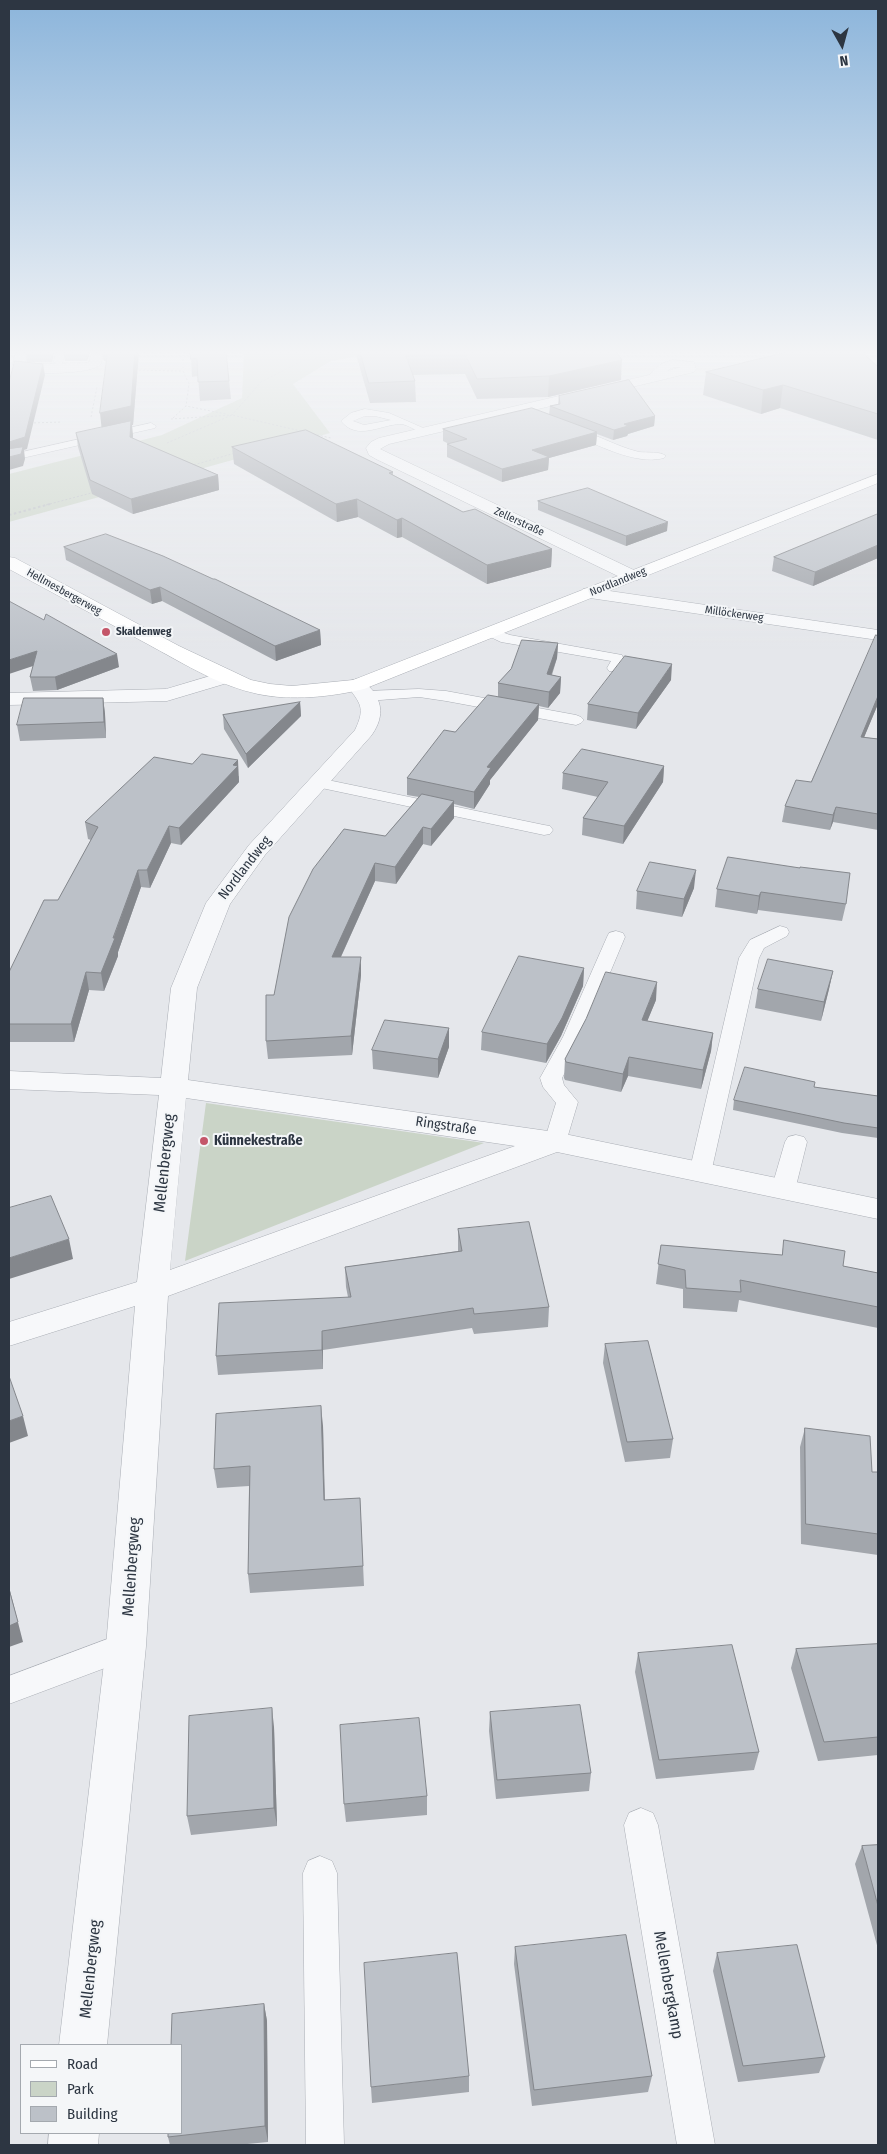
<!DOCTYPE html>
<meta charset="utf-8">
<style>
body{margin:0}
#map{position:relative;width:887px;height:2154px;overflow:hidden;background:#e5e7eb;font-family:"Fira Sans Condensed",sans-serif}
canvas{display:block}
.frame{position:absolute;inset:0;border:10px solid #2d3642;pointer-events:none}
.legend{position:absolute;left:20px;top:2044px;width:162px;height:90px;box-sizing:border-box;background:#f4f6f8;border:1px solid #a4a9af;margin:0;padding:6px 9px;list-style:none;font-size:15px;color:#2d3642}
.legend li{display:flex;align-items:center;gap:10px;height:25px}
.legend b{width:25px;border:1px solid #a4a9af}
.north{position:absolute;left:817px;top:20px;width:50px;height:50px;-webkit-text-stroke:4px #f4f6f8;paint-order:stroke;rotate:173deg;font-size:14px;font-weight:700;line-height:20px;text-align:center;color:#2d3642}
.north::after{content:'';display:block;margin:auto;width:18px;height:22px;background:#2d3642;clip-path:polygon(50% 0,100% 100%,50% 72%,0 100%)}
</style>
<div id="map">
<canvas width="887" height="2154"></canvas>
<div class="frame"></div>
<ul class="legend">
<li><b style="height:6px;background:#fff"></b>Road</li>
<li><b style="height:14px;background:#cad4c7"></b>Park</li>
<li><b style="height:14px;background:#bcc1c8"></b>Building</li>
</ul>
<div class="north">N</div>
</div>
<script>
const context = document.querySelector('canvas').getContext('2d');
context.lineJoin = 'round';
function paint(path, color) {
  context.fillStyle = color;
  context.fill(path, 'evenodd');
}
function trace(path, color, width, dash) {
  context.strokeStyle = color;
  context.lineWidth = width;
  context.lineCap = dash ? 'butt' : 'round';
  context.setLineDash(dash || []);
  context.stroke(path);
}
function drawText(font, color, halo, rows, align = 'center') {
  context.font = font + ' "Fira Sans Condensed",sans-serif';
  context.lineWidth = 4;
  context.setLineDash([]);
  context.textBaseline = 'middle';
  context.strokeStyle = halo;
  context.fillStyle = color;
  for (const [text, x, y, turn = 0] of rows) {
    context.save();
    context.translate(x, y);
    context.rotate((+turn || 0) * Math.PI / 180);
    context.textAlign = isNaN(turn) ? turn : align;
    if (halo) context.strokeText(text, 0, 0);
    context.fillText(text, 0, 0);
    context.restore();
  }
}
paint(new Path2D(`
 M244,351H387L331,361L293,384L330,433L9,522V474L162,435L242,398Z
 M206,1103L484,1143L185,1261Z`), '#cad4c7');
const lane = new Path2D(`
 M56,351H66L62,364H56L54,362Z
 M365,409L389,413L430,431L425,434C417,432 408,424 400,424C380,425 357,441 341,421L351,413ZM365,416H375L391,420L364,425L353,421Z
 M151,423L156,426L155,428L9,461V455Z
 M571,427C594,433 615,446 639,452C647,453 660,451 666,456L664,458C635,466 594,443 567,432L566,430Z
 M491,628L510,635L622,655L625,662L619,671H609L607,668L611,661L501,642L486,635L484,632Z
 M419,689L446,691L576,715L581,717L584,720L581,723L576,725L446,701L419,697L367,701L362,699L359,696L362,693L367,691Z
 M318,778L544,825L550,826L553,830L550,834L544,835L312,786L310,783L312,780Z
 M780,926L787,928L789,932L787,936L764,948L759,958L711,1173L708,1178L700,1181L692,1178L689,1173L739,958L750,940Z
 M616,931L623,933L625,937L583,1037L562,1078L564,1085L578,1102L566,1142L563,1147L555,1149L547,1147L544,1142L556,1103L543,1087L540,1078L563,1037L607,937L609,933Z
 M796,1135L804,1137L807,1142L795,1190L791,1196L783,1198L775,1196L771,1190L785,1142L788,1137Z
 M126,1632L137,1636L141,1646L137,1656L9,1704V1676Z
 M641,1808L653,1813L658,1825L715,2145H677L624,1825L629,1813Z
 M320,1856L332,1861L337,1873L344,2145H306L303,1873L308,1861Z`);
const street = new Path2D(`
 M16,351H28L25,364L87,363L89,362L92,351H104L101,364C92,375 32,374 17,371L13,365Z
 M673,360L694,362L696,369L694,372L653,382L389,444L380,449L638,572L640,576L638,580H626L376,459L369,455L366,448L371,442L379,438L649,375L661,364ZM673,367H681L667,371Z
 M589,588L878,630V640L583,597L580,593L583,589Z
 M227,671L234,673L237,677L234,681L167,701L9,705V693L166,689Z
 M357,679C365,681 368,685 373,691C384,706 382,721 371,736L265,855L230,904L197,988L188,1080L555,1132L878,1199V1219L557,1152L168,1296L146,1646L107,2045H59L106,1646L135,1306L9,1346V1322L137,1282L159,1095L9,1089V1071L161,1078L171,988L206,903L249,845L355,730C366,707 360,704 347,685L350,681ZM186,1098L515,1146L170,1270Z
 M49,2133H99L98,2145H48Z`);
const secondary = new Path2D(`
 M878,474V483L364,689C331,697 291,701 258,694C220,686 186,665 153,647C105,621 57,595 9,569V557L15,558L179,646L251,680L270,684L292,686L353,680Z`);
trace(lane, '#aaaeb5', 1);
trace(street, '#aaaeb5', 1);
trace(secondary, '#aaaeb5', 1);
trace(new Path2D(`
 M183,351V371
 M866,351L878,354
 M135,370L183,371L189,384L186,406
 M91,417L97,387
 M173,418L186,406L226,414
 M171,419L232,415L261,382L302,361L359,351
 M30,423L62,422
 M313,434L331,438
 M167,443L232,415L305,432
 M190,466L235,453
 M46,505L95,492`), '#babec3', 1, [2, 2]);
trace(new Path2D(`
 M9,515L50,504`), '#babec3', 2, [2.5, 2.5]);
paint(lane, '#f7f8fa');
paint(street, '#f7f8fa');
paint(secondary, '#fff');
paint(new Path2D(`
 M9,351H15L14,353H9Z
 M26,351H54L52,362H27Z
 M63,351H90L87,361H65Z
 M102,351H139L133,425H132V438L218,475L219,490L133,514L92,494L78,447L76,433L102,428L106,361H104Z
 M226,351L231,399L200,401L198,376L192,377L191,359Z
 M355,351H616L621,380L548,397L477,399L465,374L413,375L415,381L416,402L370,403Z
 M878,367V440L780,408L761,414L703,395L706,372Z
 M559,396L655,416L654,426L628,434L627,436L613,440L597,434L596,445L549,458L548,470L502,482L447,457V444H449L443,441V429L549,415L550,406L558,404Z
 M232,447L393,472V475L463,512L552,549L551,567L487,584L402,537L397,538L358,517L337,522L234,464Z
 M538,501L667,531L626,546L538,510Z
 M878,514V558L813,586L772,571L774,557Z
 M64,547L320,630L321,645L276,661L162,601L152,604L66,560Z
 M9,601L119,667L57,690L33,691L30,677L33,666Z
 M878,636V704L864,737L878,739V830L833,822L830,830L782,822L785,806L811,782Z
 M558,643L557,658L552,675L561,677L560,693L548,708L539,706L538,720L490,780V784L474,809L454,804V818L431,846L423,844L396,884L375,881L341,957L361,975L352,1055L268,1059L266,1041L274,995L385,836L419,797L407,795V778L455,732L498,697V683Z
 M671,680L636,729L587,720L588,704Z
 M103,698L105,714L106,738L20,741L17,725Z
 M300,702L301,716L248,768L224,729L223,715Z
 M664,766L663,782L623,844L582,835L583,818L598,797L562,789L563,773Z
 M239,776V782L181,845L171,843L150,888L141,887L118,952V956L104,991L89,990L74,1042H9V972L58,900L91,840L88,839L85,822Z
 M728,857L846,904L842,921L758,910L757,914L715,907L717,889Z
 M694,888L682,917L636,909L637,891Z
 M584,968L583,986L561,1036L546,1063L481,1050L482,1032Z
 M833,971L829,989L821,1021L755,1008L758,989Z
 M656,1000L647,1021L713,1033L711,1051L701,1089L628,1076L621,1092L565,1080L564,1078L565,1059Z
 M449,1028V1047L438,1078L373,1069L372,1050Z
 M814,1087L878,1096V1138L842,1133L733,1110L734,1100Z
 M458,1229L549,1307L548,1327L474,1334L472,1328L323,1350V1369L218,1375L216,1356L348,1297L346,1287L345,1267L458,1251Z
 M784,1240L843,1266L878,1273V1328L739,1300L737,1312L683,1308V1289L656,1284L661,1245L782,1255Z
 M605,1344L673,1439L670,1458L625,1462L603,1363Z
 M323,1426L325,1500L360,1498L364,1586L250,1593L248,1574L249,1486L217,1488L214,1469Z
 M805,1428L872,1472H878V1555L801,1544L800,1447Z
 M878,1644V1755L818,1761L791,1668L796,1649Z
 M638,1653L759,1752L754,1770L656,1779L635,1672Z
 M490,1712L591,1773L589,1791L496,1799L489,1731Z
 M274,1727L277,1826L191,1835L187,1816Z
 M427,1796V1815L346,1822L344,1804Z
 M878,1845V1949L855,1864L862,1846Z
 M515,1947L652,2076L648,2092L532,2106L514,1964Z
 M717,1953L825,2057L819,2073L738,2082L713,1971Z
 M264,2004L267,2021L268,2142L237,2145H170L168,2137Z
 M469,2076V2092L372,2103L371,2087Z`), '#a2a6ac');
paint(new Path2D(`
 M51,351H54L52,362Z
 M85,351H90L87,361Z
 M135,351H139L133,425H132L133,435L132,451L102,432L100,413Z
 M622,360L621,380L548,397L549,376Z
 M43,364L45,375L27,449L24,450L25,459L23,466L9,470V442Z
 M783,385L780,408L761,414L763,390Z
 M655,416L654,426L628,434L627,436L613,440L614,430L624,424Z
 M597,432L596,445L549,458L548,470L502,482V469L532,450Z
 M218,475L219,490L133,514L131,499Z
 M357,499L358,517L337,522L336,504Z
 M402,518V537L397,538V520Z
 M668,522L667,531L626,546V536Z
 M878,545V558L813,586L815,572Z
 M552,549L551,567L487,584V565Z
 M160,587L162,601L152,604L150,590Z
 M320,630L321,645L276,661L275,646Z
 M558,643L557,658L546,690L547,674Z
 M37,651L39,664L9,674V660Z
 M117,654L119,667L57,690L55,677Z
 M672,664L671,680L636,729L638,713Z
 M561,677L560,693L548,708L549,692Z
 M878,696V704L858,752L861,737Z
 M103,698L105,714L106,738L104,722Z
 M300,702L301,716L248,768L246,754Z
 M539,704L538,720L490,780V784L474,809V792L487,767Z
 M238,760L239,782L181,845L179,828L233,765Z
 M664,766L663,782L623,844L624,826Z
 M454,801V818L431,846V829Z
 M836,807L833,822L830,830L833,815Z
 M169,826L171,843L150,888L147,870Z
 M423,827V844L396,884L395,867Z
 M375,863V881L333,974L332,957Z
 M138,870L141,887L118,952V956L104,991L101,973Z
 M696,870L694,888L682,917L684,899Z
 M761,892L758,910L757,914L759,896Z
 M361,957V975L352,1055L351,1036Z
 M584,968L583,986L561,1036L546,1063L547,1044Z
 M833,971L829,989L821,1021L824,1002Z
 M86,972L89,990L74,1042L71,1024Z
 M657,982L656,1000L640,1039L642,1020Z
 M449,1028V1047L438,1078V1059Z
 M713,1033L711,1051L701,1089L703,1070Z
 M629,1057L628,1076L621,1092L623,1074Z
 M69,1239L73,1259L9,1279V1258Z
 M322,1331L323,1350V1369L322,1350Z
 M321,1406L323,1426L325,1520L324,1500Z
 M23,1416L28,1436L9,1443V1421Z
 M9,1587L23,1642L9,1647Z
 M272,1708L274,1727L277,1826L274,1808Z
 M264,2004L267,2021L268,2142L265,2126Z`), '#84878c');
const building = new Path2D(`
 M108,351H135L131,406L100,413Z
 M190,351H226L229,381L198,382L197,358L191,359Z
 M360,351H616L622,360L549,376L477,379L465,354L406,356L415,381L369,383Z
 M792,351H861L878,367V414L783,385L763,390L706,372Z
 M15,361L43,364L25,437L9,442V382Z
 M629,380L655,416L624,424L628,426L614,430L550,406L560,404L559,396Z
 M532,408L597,432L532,450L549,457L502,469L447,444L467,439L443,429Z
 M131,421L130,437L218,475L131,499L90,480L76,433Z
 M306,430L393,472L389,473L463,512L475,509L552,549L487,565L402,518L397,520L357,499L336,504L232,447Z
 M23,447L21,454L9,457V449Z
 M588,488L668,522L626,536L538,501Z
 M878,514V545L815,572L774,557Z
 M106,534L163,556L213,579H215L320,630L275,646L160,587L150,590L64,547Z
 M9,601L44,620L46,614L117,654L55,677H30L37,651L9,660Z
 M876,635L878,636V696L861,737L878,739V814L836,807L833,815L785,806L796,780L811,782Z
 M522,640L558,643L547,674L561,677L549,692L498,683L511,669Z
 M625,656L672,664L638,713L588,704Z
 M488,695L539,704L487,767L491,768L474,792L407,778L444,730L455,732Z
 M24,698H103L104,722L17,725Z
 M300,702L246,754L223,715Z
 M582,749L664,766L624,826L583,818L608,782L563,773Z
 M202,754L238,760L233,765L238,766L179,828L169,826L147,870H138L113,938H115L101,973L86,972L71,1024H9V972L44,900H58L98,827L85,822L154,757L192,764Z
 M422,794L454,801L431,829L423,827L395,867L375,863L332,957H361L351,1036L266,1041V995H274L289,917L313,869L344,829L385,836Z
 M728,857L800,868V867L850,873L846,904L761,892L759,896L717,889Z
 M650,862L696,870L684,899L637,891Z
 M519,956L584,968L562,1018L547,1044L482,1032Z
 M768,959L833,971L824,1002L758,989Z
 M606,972L657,982L642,1020L713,1033L703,1070L629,1057L623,1074L566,1062L565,1059L586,1019Z
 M385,1020L449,1028L438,1059L372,1050Z
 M745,1067L815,1082L814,1087L878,1096V1128L844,1123L734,1100Z
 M51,1196L69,1239L9,1258V1208Z
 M529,1222L549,1307L474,1314L473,1308L322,1331V1350L216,1356L219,1303L351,1297L345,1267L462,1251L458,1229Z
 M784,1240L845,1251L843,1266L878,1273V1307L740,1280L741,1292L686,1288L685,1270L658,1264L661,1245L782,1255Z
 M648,1341L673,1439L627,1442L605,1344Z
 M9,1376L23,1416L9,1421Z
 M321,1406L324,1500L360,1498L363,1566L248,1574L250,1466L214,1469L216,1414Z
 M805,1428L870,1436L872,1472H878V1534L806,1524Z
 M9,1589L18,1622L9,1626Z
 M878,1644V1737L824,1742L796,1649Z
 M732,1645L759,1752L659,1760L638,1653Z
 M580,1705L591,1773L497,1780L490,1712Z
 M272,1708L274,1808L187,1816L189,1716Z
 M419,1718L427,1796L344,1804L340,1725Z
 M878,1845V1906L862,1846Z
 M626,1935L652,2076L534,2090L515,1947Z
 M797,1945L825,2057L743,2066L717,1953Z
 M457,1953L469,2076L371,2087L364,1963Z
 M264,2004L265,2126L168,2137V2133H181V2045H171L172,2014Z`);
paint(building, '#bcc1c8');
trace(building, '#84878c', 1);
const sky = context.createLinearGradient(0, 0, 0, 653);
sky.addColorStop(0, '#8cb5db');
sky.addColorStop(0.54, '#f3f4f6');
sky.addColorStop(1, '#f3f4f600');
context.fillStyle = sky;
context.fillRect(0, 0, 887, 653);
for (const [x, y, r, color] of [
 [106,632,5,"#c45669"],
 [204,1141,5,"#c45669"]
]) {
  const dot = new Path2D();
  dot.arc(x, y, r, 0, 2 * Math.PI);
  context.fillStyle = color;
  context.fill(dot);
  trace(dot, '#f4f6f8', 2);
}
drawText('11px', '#2d3642', '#f4f6f8', [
 ["Zellerstraße",519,522,25],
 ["Nordlandweg",618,582,-22],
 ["Hellmesbergerweg",64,592,29],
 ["Millöckerweg",734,614,8]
]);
drawText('bold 11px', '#2d3642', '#f4f6f8', [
 ["Skaldenweg",116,632]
], 'left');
drawText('14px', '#2d3642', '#f4f6f8', [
 ["Nordlandweg",245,868,-52],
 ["Ringstraße",446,1126,8]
]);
drawText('bold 14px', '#2d3642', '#f4f6f8', [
 ["Künnekestraße",214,1141]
], 'left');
drawText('16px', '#2d3642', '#f4f6f8', [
 ["Mellenbergweg",165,1163,-84],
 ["Mellenbergweg",132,1567,-86],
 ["Mellenbergweg",91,1969,-84],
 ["Mellenbergkamp",668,1985,80]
]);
</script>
